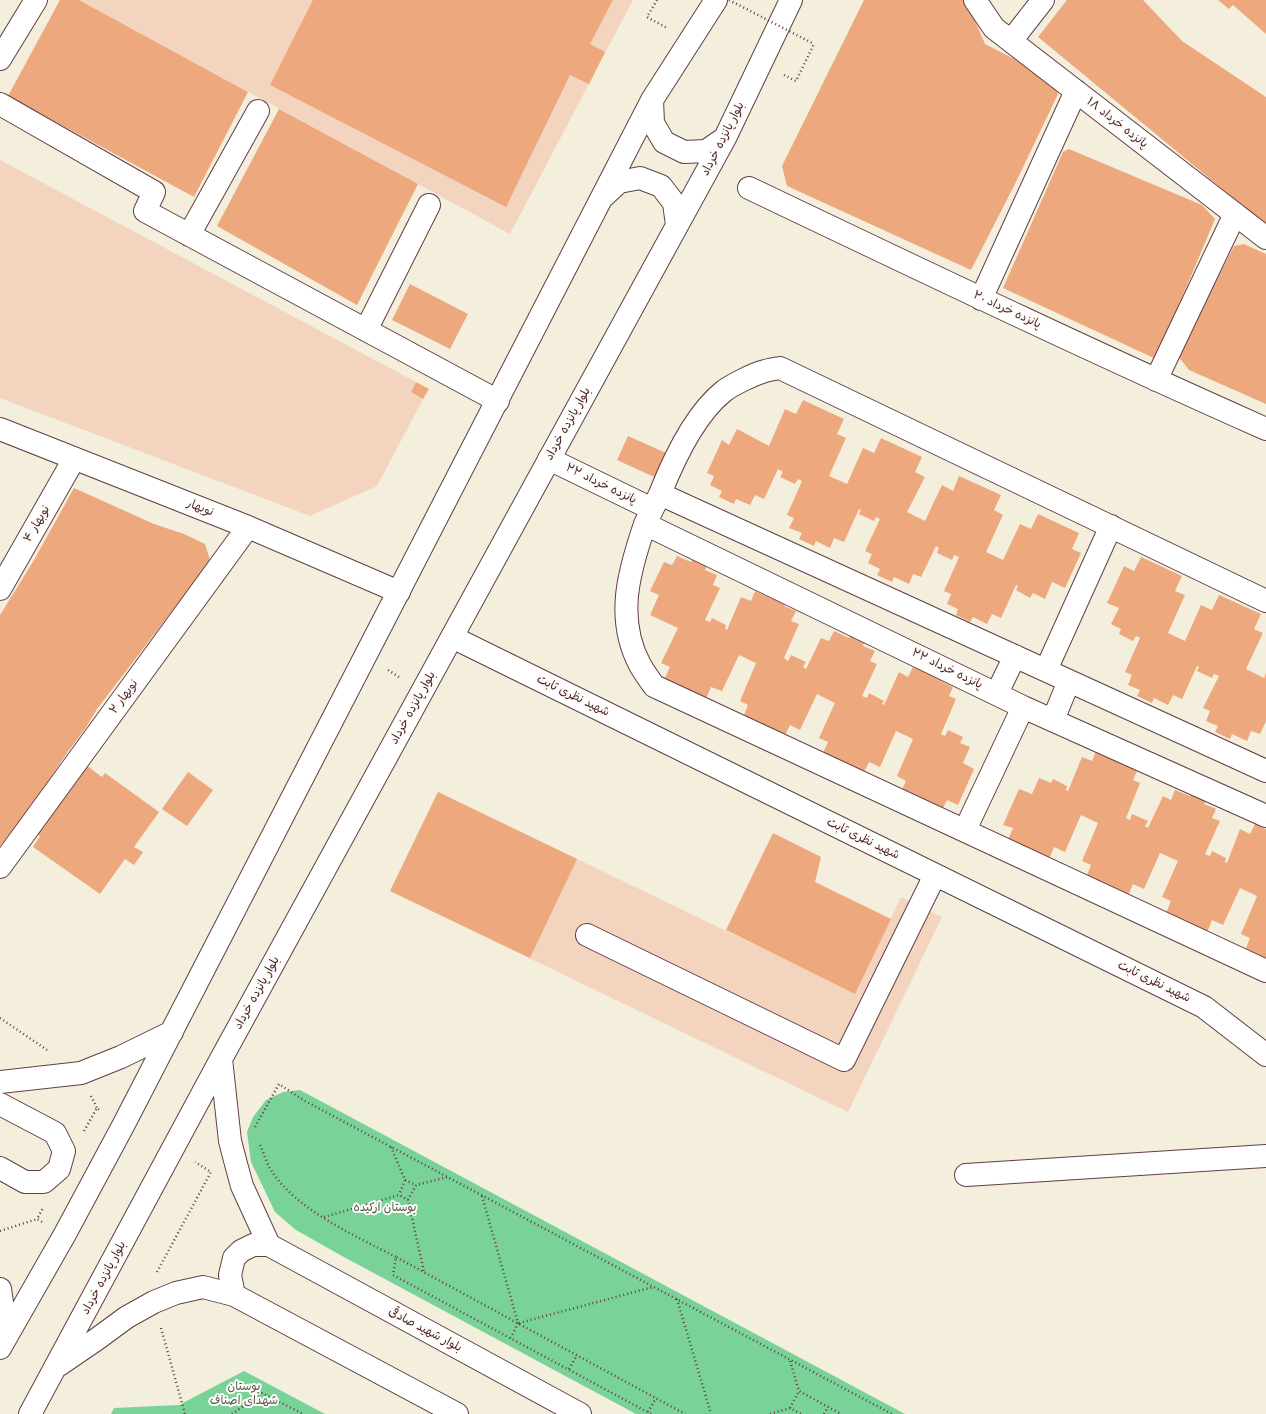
<!DOCTYPE html>
<meta charset="utf-8">
<style>
body{margin:0}
canvas{display:block;background:#f3efdc}
</style>
<canvas width="1266" height="1414"></canvas>
<script>
const context = document.querySelector('canvas').getContext('2d');
context.lineJoin = 'round';
function paint(path, color) {
  context.fillStyle = color;
  context.fill(path, 'evenodd');
}
function trace(path, color, width, dash) {
  context.strokeStyle = color;
  context.lineWidth = width;
  context.lineCap = dash ? 'butt' : 'round';
  context.setLineDash(dash || []);
  context.stroke(path);
}
function drawText(font, color, halo, rows, align = 'center') {
  context.font = font + ' "Balsamiq Sans","Playpen Sans Arabic",sans-serif';
  context.lineWidth = 4;
  context.setLineDash([]);
  context.textBaseline = 'middle';
  context.strokeStyle = halo;
  context.fillStyle = color;
  for (const [text, x, y, turn = 0] of rows) {
    context.save();
    context.translate(x, y);
    context.rotate((+turn || 0) * Math.PI / 180);
    context.textAlign = isNaN(turn) ? turn : align;
    if (halo) context.strokeText(text, 0, 0);
    context.fillText(text, 0, 0);
    context.restore();
  }
}
paint(new Path2D(`
 M79,0H633L510,234Z
 M0,160L416,382L411,392L423,399L377,486L310,516L0,398Z
 M438,792L855,993L901,897L942,917L848,1112L390,891Z`), '#f3d4bf');
paint(new Path2D(`
 M300,1090L905,1414H636L342,1256L296,1230L275,1212L251,1162L247,1132L253,1117L266,1100L283,1092Z
 M244,1371L325,1414H111L114,1408L179,1405Z`), '#79d399');
paint(new Path2D(`
 M60,0H79L248,92L194,197L8,96Z
 M313,0H613L590,44L605,52L589,84L570,75L506,207L270,85Z
 M864,0H966L985,44L1048,76L1058,94L1016,182L971,270L787,186L782,166Z
 M1067,0H1143L1182,41L1266,97V225L1038,37Z
 M1218,0H1266V34L1233,5L1229,9Z
 M279,109L418,184L357,305L217,226Z
 M1069,149L1202,205L1215,219L1156,359L1003,288L1063,152Z
 M1244,244L1266,254V404L1189,370L1178,356L1234,246Z
 M410,284L468,314L450,349L392,320Z
 M416,382L429,389L423,399L411,392Z
 M803,400L844,419L837,434L846,438L829,476L847,484L863,448L874,453L881,438L922,457L915,472L925,477L907,512L925,521L942,485L953,491L959,476L1001,495L994,510L1003,515L986,552L1003,560L1020,524L1031,529L1038,514L1079,533L1072,549L1081,553L1065,588L1052,582L1045,599L1033,593L1030,598L1016,590L1018,586L1016,585L1001,618L992,614L987,624L973,617L970,622L956,615L958,609L947,604L951,594L944,591L959,557L954,555L952,560L937,553L939,548L936,546L921,577L913,574L909,584L894,577L892,582L877,575L880,569L868,563L872,554L865,551L880,519L876,517L874,521L859,514L861,510L859,509L844,542L834,538L830,548L816,541L814,546L799,539L802,533L789,528L794,518L787,515L802,481L798,479L795,484L780,477L783,472L778,469L764,499L755,495L750,505L736,499L734,504L719,497L722,491L710,485L714,476L707,473L722,440L729,445L737,429L769,446L785,409L796,414Z
 M628,436L666,453L654,477L617,460Z
 M74,488L154,524L184,534L205,544L210,560L192,585L97,709L85,729L69,750L28,811L0,846V615L34,560Z
 M677,556L691,562L693,558L708,564L705,570L717,575L713,585L720,588L705,620L710,622L712,618L726,625L725,629L727,630L741,597L751,601L755,591L770,598L772,593L787,600L784,606L796,611L791,621L799,624L784,658L788,661L791,655L806,662L803,667L806,669L821,638L829,641L834,631L849,638L851,633L865,640L863,646L875,651L870,661L877,664L862,696L867,698L869,693L884,701L882,704L884,705L899,672L908,677L913,667L927,673L929,668L944,675L941,681L953,687L949,696L956,699L941,734L945,736L948,730L963,737L960,743L970,747L963,763L974,769L958,805L947,800L940,814L899,796L906,781L897,776L913,739L896,731L880,767L869,762L862,776L821,757L828,742L819,738L835,703L817,694L800,730L790,725L783,739L742,720L748,705L740,701L756,663L739,655L722,691L711,687L705,701L663,682L670,667L661,663L678,628L650,615L659,595L650,591L664,562L672,565Z
 M1141,557L1182,576L1175,591L1185,595L1168,633L1185,641L1201,605L1212,610L1219,595L1261,614L1254,629L1263,633L1246,669L1264,678L1266,673V721L1260,734L1251,731L1247,741L1232,734L1230,739L1215,732L1218,726L1206,721L1210,711L1203,708L1219,676L1214,674L1212,678L1197,671L1199,667L1197,666L1182,699L1173,695L1168,705L1154,698L1152,703L1137,696L1140,690L1128,685L1132,675L1125,672L1140,638L1136,636L1133,641L1119,634L1121,629L1111,624L1119,608L1107,603L1124,566L1134,571Z
 M1096,751L1128,760L1125,765L1137,771L1133,780L1140,783L1126,818L1130,820L1132,814L1148,821L1145,826L1148,828L1163,796L1171,800L1175,790L1190,796L1192,791L1207,798L1204,804L1216,809L1212,818L1220,821L1205,854L1210,856L1212,851L1226,858L1225,862L1227,863L1240,829L1250,834L1255,824L1266,829V962L1244,953L1250,938L1241,934L1257,896L1240,888L1223,925L1212,920L1206,935L1165,916L1171,901L1162,897L1178,861L1160,853L1144,889L1133,884L1127,898L1085,880L1091,865L1082,861L1098,823L1081,815L1065,852L1054,847L1048,862L1006,844L1013,828L1003,825L1019,789L1032,794L1039,778L1051,783L1053,779L1067,786L1066,790L1068,791L1082,757L1092,761Z
 M86,765L102,777L105,773L159,812L134,847L143,852L134,865L125,859L100,894L33,847L40,836L37,834Z
 M188,772L213,790L187,826L162,809Z
 M438,792L577,859L530,958L390,891Z
 M773,833L821,857L815,882L891,919L855,994L726,930Z`), '#eea87e');
const minor = new Path2D(`
 M975,0L994,28L1266,238
 M1011,41L1043,0
 M0,59L36,0
 M0,104L154,192L145,211L498,401
 M749,188C921,270 1092,352 1266,429
 M189,235L258,111
 M981,299L1076,91
 M366,330L429,205
 M1156,380L1235,214
 M0,429L248,527L399,592
 M549,459L652,509
 M660,494C673,461 695,414 724,391C730,386 754,374 762,372C767,370 774,369 780,368L1266,601
 M645,524C629,571 615,618 640,665C644,672 649,679 654,686L1266,971
 M0,589L74,459
 M452,637L1204,1007L1266,1055
 M1046,670L1111,526
 M997,693L1015,656
 M1053,720L1069,681
 M1266,771L660,494L645,524L1023,707L1266,816
 M965,830L1023,707
 M0,867L248,527
 M587,935L844,1060L935,875
 M966,1175L1266,1156`);
const major = new Path2D(`
 M652,100L653,123L664,142L684,152L706,151L725,138
 M604,196L619,182L640,178L661,186L674,203L677,225
 M221,1059L230,1141L236,1164L242,1186L269,1245
 M0,1082L81,1073L121,1057L172,1032
 M0,1104L55,1133L64,1151L59,1169L44,1182H25L0,1168
 M0,1289L7,1336
 M234,1295L230,1275L234,1258L241,1251L253,1245H269L580,1414
 M0,1348L65,1234L124,1124L652,100L716,0
 M59,1365L97,1339L127,1317L154,1302L176,1293L203,1287L234,1295L457,1414
 M30,1414L221,1059L725,138L791,0`);
trace(minor, '#633e46', 24);
trace(major, '#633e46', 24);
trace(new Path2D(`
 M657,0L647,17L667,28
 M784,75L796,81L814,44
 M388,670L399,677
 M0,1018L47,1050
 M91,1096L97,1108
 M255,1127L279,1084L305,1101L892,1414
 M84,1131L97,1108L101,1111
 M260,1145C264,1153 266,1162 271,1170C296,1210 356,1236 396,1257
 M391,1147L405,1180L399,1195
 M405,1180L416,1185
 M482,1196L518,1323L511,1338
 M408,1200L416,1185L447,1177
 M324,1217L399,1195L408,1200L424,1272
 M42,1222L37,1219L43,1208
 M0,1231L37,1219
 M157,1272L211,1172L195,1162
 M677,1299L711,1414
 M519,1323L653,1287
 M161,1328L185,1414
 M790,1361L799,1391L841,1414
 M569,1369L577,1355
 M790,1408L799,1391
 M648,1412L656,1398
 M232,1414L262,1393L303,1414
 M651,1414L393,1275L396,1257L685,1414
 M770,1414L790,1408L801,1414
 M824,1414L828,1407`), '#633e46', 2.5, [1, 3]);
trace(minor, '#fff', 22);
trace(major, '#fff', 22);
trace(new Path2D(`
 M729,0L814,44`), '#633e46', 2.5, [1, 3]);
drawText('12px', '#4a1f2b', '#fdfcf7', [
 ["پانزده خرداد ۱۸",1117,123,38],
 ["بلوار پانزده خرداد",723,139,-63],
 ["پانزده خرداد ۲۰",1007,310,25],
 ["بلوار پانزده خرداد",568,424,-61],
 ["پانزده خرداد ۲۲",601,484,26],
 ["نوبهار",200,508,21],
 ["نوبهار ۴",37,524,-60],
 ["پانزده خرداد ۲۲",947,669,26],
 ["شهید نظری ثابت",573,696,26],
 ["نوبهار ۲",124,697,-54],
 ["بلوار پانزده خرداد",413,708,-61],
 ["شهید نظری ثابت",863,839,26],
 ["شهید نظری ثابت",1154,982,26],
 ["بلوار پانزده خرداد",257,993,-61],
 ["بلوار پانزده خرداد",104,1278,-62],
 ["بلوار شهید صادقی",425,1330,28]
]);
drawText('12px', '#58554c', '#fdfcf7', [
 ["بوستان ارکیده",385,1208],
 ["بوستان",244,1387],
 ["شهدای اصناف",244,1401]
]);
</script>
